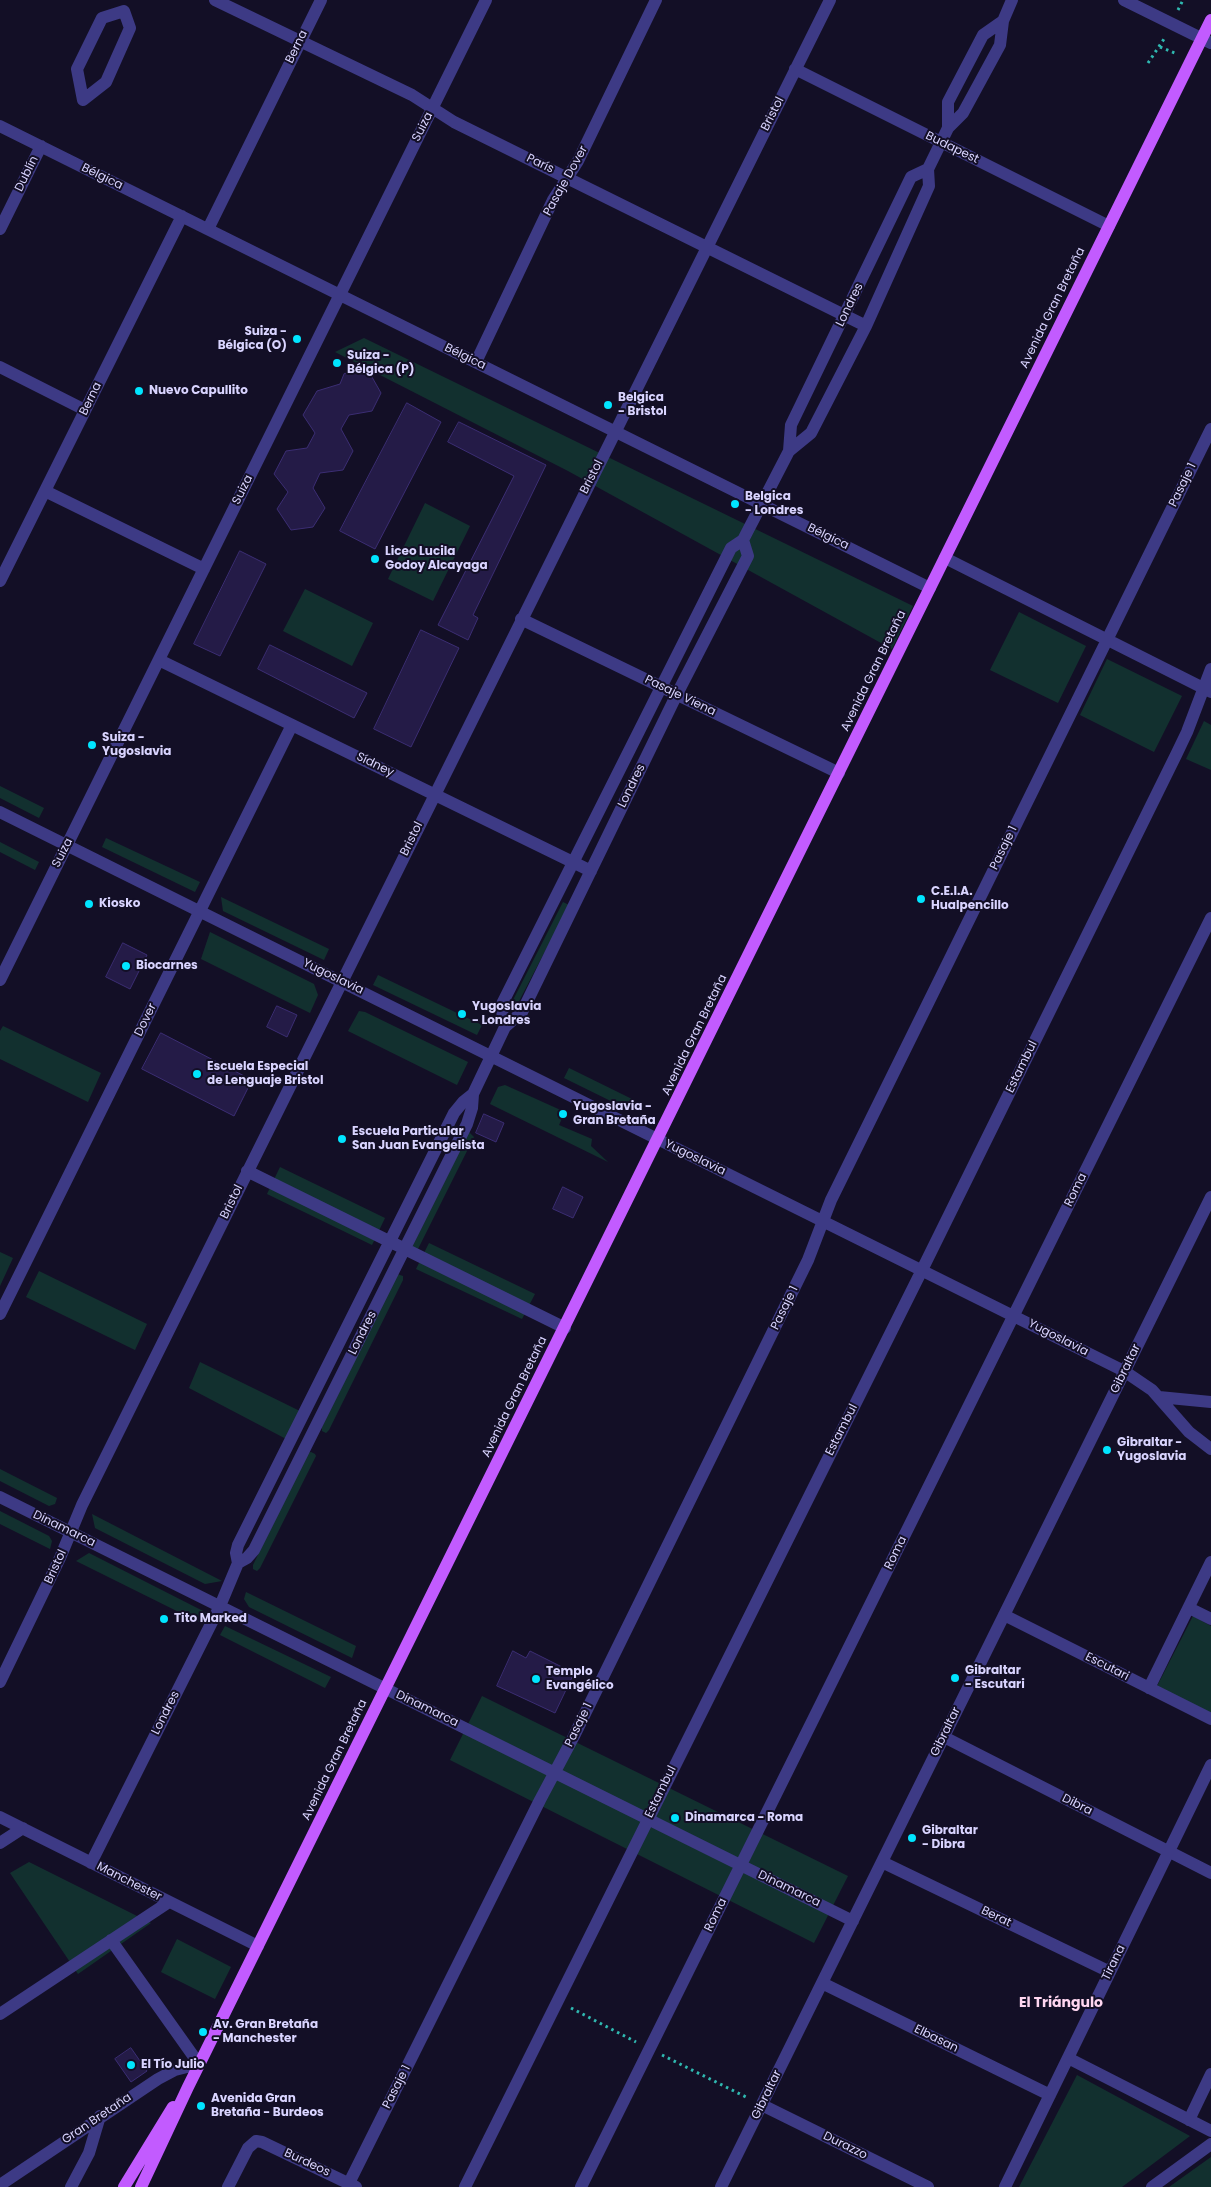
<!DOCTYPE html>
<meta charset="utf-8">
<style>
body{margin:0}
canvas{display:block;background:#130f26}
</style>
<canvas width="1211" height="2187"></canvas>
<script>
const context = document.querySelector('canvas').getContext('2d');
context.lineJoin = 'round';
function paint(path, color) {
  context.fillStyle = color;
  context.fill(path, 'evenodd');
}
function trace(path, color, width, dash) {
  context.strokeStyle = color;
  context.lineWidth = width;
  context.lineCap = dash ? 'butt' : 'round';
  context.setLineDash(dash || []);
  context.stroke(path);
}
function drawText(font, color, halo, rows, align = 'center') {
  context.font = font + ' Poppins,sans-serif';
  context.lineWidth = 4;
  context.setLineDash([]);
  context.textBaseline = 'middle';
  context.strokeStyle = halo;
  context.fillStyle = color;
  for (const [text, x, y, turn = 0] of rows) {
    context.save();
    context.translate(x, y);
    context.rotate((+turn || 0) * Math.PI / 180);
    context.textAlign = isNaN(turn) ? turn : align;
    if (halo) context.strokeText(text, 0, 0);
    context.fillText(text, 0, 0);
    context.restore();
  }
}
paint(new Path2D(`
 M364,338L913,606L892,649L568,471L335,352Z
 M425,503L470,526L433,601L388,579Z
 M305,589L373,623L352,666L283,631Z
 M1019,612L1086,646L1058,703L990,670Z
 M1107,659L1182,696L1154,752L1080,715Z
 M1204,721L1211,725V770L1186,759Z
 M0,786L44,808L39,818L0,798Z
 M106,838L200,882L195,892L102,847Z
 M0,842L39,862L35,870L0,852Z
 M221,897L329,949L324,960L223,911Z
 M563,902L569,905L516,1007L511,1004Z
 M210,932L314,984L318,995L310,1013L201,959Z
 M378,975L482,1025L477,1035L373,985Z
 M359,1011L365,1012L468,1062L457,1085L348,1031Z
 M3,1026L101,1073L88,1102L0,1059V1031Z
 M569,1068L632,1099L627,1109L564,1078Z
 M505,1085L565,1112L559,1125L592,1139L591,1146L608,1162L490,1104L498,1087Z
 M469,1132L474,1137L417,1251L409,1253Z
 M280,1167L385,1218L372,1245L267,1194Z
 M429,1243L535,1294L522,1319L416,1269Z
 M0,1252L13,1258L0,1286Z
 M39,1271L147,1324L135,1350L26,1297Z
 M397,1274L403,1276V1280L329,1430L326,1433L322,1431V1427Z
 M200,1362L304,1413L290,1441L189,1388Z
 M311,1452L315,1454L316,1456L260,1568L257,1571L253,1569V1565L308,1453Z
 M0,1469L57,1498L55,1504L49,1506L0,1481Z
 M0,1511L49,1536L52,1541L50,1549L0,1524Z
 M92,1514L222,1581L205,1584L95,1528Z
 M89,1553L207,1613L209,1627L76,1561Z
 M246,1592L356,1646L352,1658L249,1607L244,1599Z
 M1193,1616L1211,1626V1713L1157,1686Z
 M225,1626L331,1677L325,1688L220,1635Z
 M482,1696L848,1876L814,1943L450,1760Z
 M29,1862L151,1923L78,1974L10,1873Z
 M177,1939L231,1967L215,1999L161,1972Z
 M1077,2075L1190,2136L1122,2187H1019Z
 M1211,2157V2187H1169Z`), '#12302f');
const building = new Path2D(`
 M368,370L381,393L372,411L349,415L341,429L353,451L343,470L320,473L313,488L325,508L313,527L291,530L277,509L288,492L274,474L286,451L307,448L315,433L303,415L317,391L340,384L344,374Z
 M407,403L441,422L375,549L340,531Z
 M459,422L546,465L473,615L478,618L468,640L438,625L514,476L448,442Z
 M240,551L266,564L220,656L194,644Z
 M421,630L459,648L411,747L374,729Z
 M270,645L367,693L354,718L258,669Z
 M123,943L147,955L130,989L106,977Z
 M277,1006L297,1015L287,1037L267,1027Z
 M161,1033L252,1080L234,1116L142,1069Z
 M484,1114L504,1123L496,1142L476,1133Z
 M563,1187L583,1197L573,1218L553,1209Z
 M513,1651L526,1658L530,1651L574,1673L555,1713L497,1686Z
 M131,2048L147,2071L131,2082L115,2059Z`);
paint(building, '#241b47');
trace(building, '#3b2d73', 1);
trace(new Path2D(`
 M1178,10L1183,0
 M1160,47L1177,54
 M1148,63L1166,36
 M571,2008L636,2042
 M662,2055L748,2098`), '#2fb8b0', 3, [2.5, 4]);
trace(new Path2D(`
 M215,0L412,95L454,122L866,326
 M1124,0L1211,43
 M124,11L130,28L106,82L83,100L77,69L102,18Z
 M795,69L1109,226
 M0,126L930,588
 M948,128V102L983,35L1003,21
 M0,229L41,146
 M208,229L321,0
 M476,362L553,200L578,161L656,0
 M0,367L85,410
 M789,451L791,425L911,177L928,169
 M45,491L204,569
 M945,558L1211,692
 M0,581L182,216
 M521,619L839,773
 M159,660L591,871
 M0,812L1124,1371L1152,1390L1189,1432L1211,1449
 M0,980L486,0
 M505,1027L501,1006L731,548L743,540L789,451L811,433L866,326L929,186L928,169L948,128L963,113L1000,45L1003,21L1012,0
 M247,1171L565,1328
 M0,1314L292,725
 M1159,1397L1211,1402
 M0,1497L853,1921
 M238,1563L247,1558L254,1550L467,1124L472,1108L473,1094L505,1027L522,1012L677,694L748,556L743,540
 M1189,1608L1211,1619
 M1004,1615L1211,1719
 M0,1682L60,1558L82,1505L830,0
 M1149,1688L1211,1562
 M944,1737L1211,1873
 M0,1817L258,1946
 M0,1843L23,1828
 M882,1862L1110,1972
 M91,1863L220,1606L238,1563L236,1553L238,1545L454,1113L463,1102L473,1094
 M822,1983L1050,2095
 M0,2014L169,1902
 M1068,2058L1211,2131
 M762,2105L928,2187
 M1189,2120L1211,2074
 M349,2183L540,1800L574,1736L808,1260L831,1200L1211,429
 M0,2185L158,2079L175,2070L199,2064L111,1940
 M71,2187L89,2153L100,2116
 M228,2187L248,2148L256,2141L262,2142L356,2187
 M465,2187L922,1270L1176,755L1187,732L1211,669
 M581,2187L1211,918
 M721,2187L1211,1197
 M1005,2187L1211,1765
 M1152,2187L1211,2144`), '#3d3a85', 12);
trace(new Path2D(`
 M124,2187L173,2107
 M141,2187L188,2087L1211,20`), '#c25bff', 12);
for (const [x, y, r, color] of [
 [297,339,5,"#00e5ff"],
 [337,363,5,"#00e5ff"],
 [139,391,5,"#00e5ff"],
 [608,405,5,"#00e5ff"],
 [735,504,5,"#00e5ff"],
 [375,559,5,"#00e5ff"],
 [92,745,5,"#00e5ff"],
 [921,899,5,"#00e5ff"],
 [89,904,5,"#00e5ff"],
 [126,966,5,"#00e5ff"],
 [462,1014,5,"#00e5ff"],
 [197,1074,5,"#00e5ff"],
 [563,1114,5,"#00e5ff"],
 [342,1139,5,"#00e5ff"],
 [1107,1450,5,"#00e5ff"],
 [164,1619,5,"#00e5ff"],
 [955,1678,5,"#00e5ff"],
 [536,1679,5,"#00e5ff"],
 [675,1818,5,"#00e5ff"],
 [912,1838,5,"#00e5ff"],
 [203,2032,5,"#00e5ff"],
 [131,2065,5,"#00e5ff"],
 [201,2106,5,"#00e5ff"]
]) {
  const dot = new Path2D();
  dot.arc(x, y, r, 0, 2 * Math.PI);
  context.fillStyle = color;
  context.fill(dot);
  trace(dot, '#130f26', 2);
}
drawText('12px', '#d9d4ff', '#130f26', [
 ["Berna",297,47,-64],
 ["Bristol",773,114,-63],
 ["Suiza",423,127,-63],
 ["Budapest",952,148,26],
 ["París",540,164,26],
 ["Dublín",27,174,-64],
 ["Bélgica",102,177,26],
 ["Pasaje Dover",566,181,-61],
 ["Londres",850,305,-64],
 ["Avenida Gran Bretaña",1053,308,-64],
 ["Bélgica",465,357,26],
 ["Berna",91,399,-64],
 ["Bristol",592,477,-63],
 ["Pasaje 1",1183,485,-64],
 ["Suiza",243,490,-64],
 ["Bélgica",828,537,26],
 ["Avenida Gran Bretaña",874,671,-64],
 ["Pasaje Viena",680,696,26],
 ["Sídney",375,765,26],
 ["Londres",632,786,-64],
 ["Bristol",412,839,-64],
 ["Pasaje 1",1004,848,-64],
 ["Suiza",63,853,-63],
 ["Yugoslavia",333,977,26],
 ["Dover",146,1020,-64],
 ["Avenida Gran Bretaña",695,1035,-64],
 ["Estambul",1022,1067,-64],
 ["Yugoslavia",695,1158,26],
 ["Roma",1076,1190,-64],
 ["Bristol",232,1202,-64],
 ["Pasaje 1",785,1308,-64],
 ["Londres",363,1333,-63],
 ["Yugoslavia",1058,1338,27],
 ["Gibraltar",1126,1369,-64],
 ["Avenida Gran Bretaña",515,1397,-64],
 ["Estambul",842,1430,-63],
 ["Dinamarca",64,1529,26],
 ["Roma",896,1553,-64],
 ["Bristol",56,1567,-65],
 ["Escutari",1107,1667,27],
 ["Dinamarca",427,1709,26],
 ["Londres",166,1713,-63],
 ["Pasaje 1",579,1725,-64],
 ["Gibraltar",946,1732,-64],
 ["Avenida Gran Bretaña",335,1760,-64],
 ["Estambul",661,1792,-64],
 ["Dibra",1077,1805,27],
 ["Manchester",129,1882,27],
 ["Dinamarca",789,1889,26],
 ["Roma",716,1915,-64],
 ["Berat",996,1917,26],
 ["Tirana",1114,1963,-64],
 ["Elbasan",936,2039,26],
 ["Pasaje 1",397,2087,-63],
 ["Gibraltar",767,2095,-64],
 ["Gran Bretaña",97,2119,-34],
 ["Durazzo",845,2146,26],
 ["Burdeos",307,2163,25]
]);
drawText('bold 12px', '#d9d4ff', '#130f26', [
 ["Suiza -",287,332,"right"],
 ["Bélgica (O)",287,346,"right"],
 ["Suiza -",347,356],
 ["Bélgica (P)",347,370],
 ["Nuevo Capullito",149,391],
 ["Belgica",618,398],
 ["- Bristol",618,412],
 ["Belgica",745,497],
 ["- Londres",745,511],
 ["Liceo Lucila",385,552],
 ["Godoy Alcayaga",385,566],
 ["Suiza -",102,738],
 ["Yugoslavia",102,752],
 ["C.E.I.A.",931,892],
 ["Hualpencillo",931,906],
 ["Kiosko",99,904],
 ["Biocarnes",136,966],
 ["Yugoslavia",472,1007],
 ["- Londres",472,1021],
 ["Escuela Especial",207,1067],
 ["de Lenguaje Bristol",207,1081],
 ["Yugoslavia -",573,1107],
 ["Gran Bretaña",573,1121],
 ["Escuela Particular",352,1132],
 ["San Juan Evangelista",352,1146],
 ["Gibraltar -",1117,1443],
 ["Yugoslavia",1117,1457],
 ["Tito Marked",174,1619],
 ["Gibraltar",965,1671],
 ["- Escutari",965,1685],
 ["Templo",546,1672],
 ["Evangélico",546,1686],
 ["Dinamarca - Roma",685,1818],
 ["Gibraltar",922,1831],
 ["- Dibra",922,1845],
 ["Av. Gran Bretaña",213,2025],
 ["- Manchester",213,2039],
 ["El Tío Julio",141,2065],
 ["Avenida Gran",211,2099],
 ["Bretaña - Burdeos",211,2113]
], 'left');
drawText('bold 14px', '#ffd6f0', '#130f26', [
 ["El Triángulo",1061,2003]
]);
</script>
